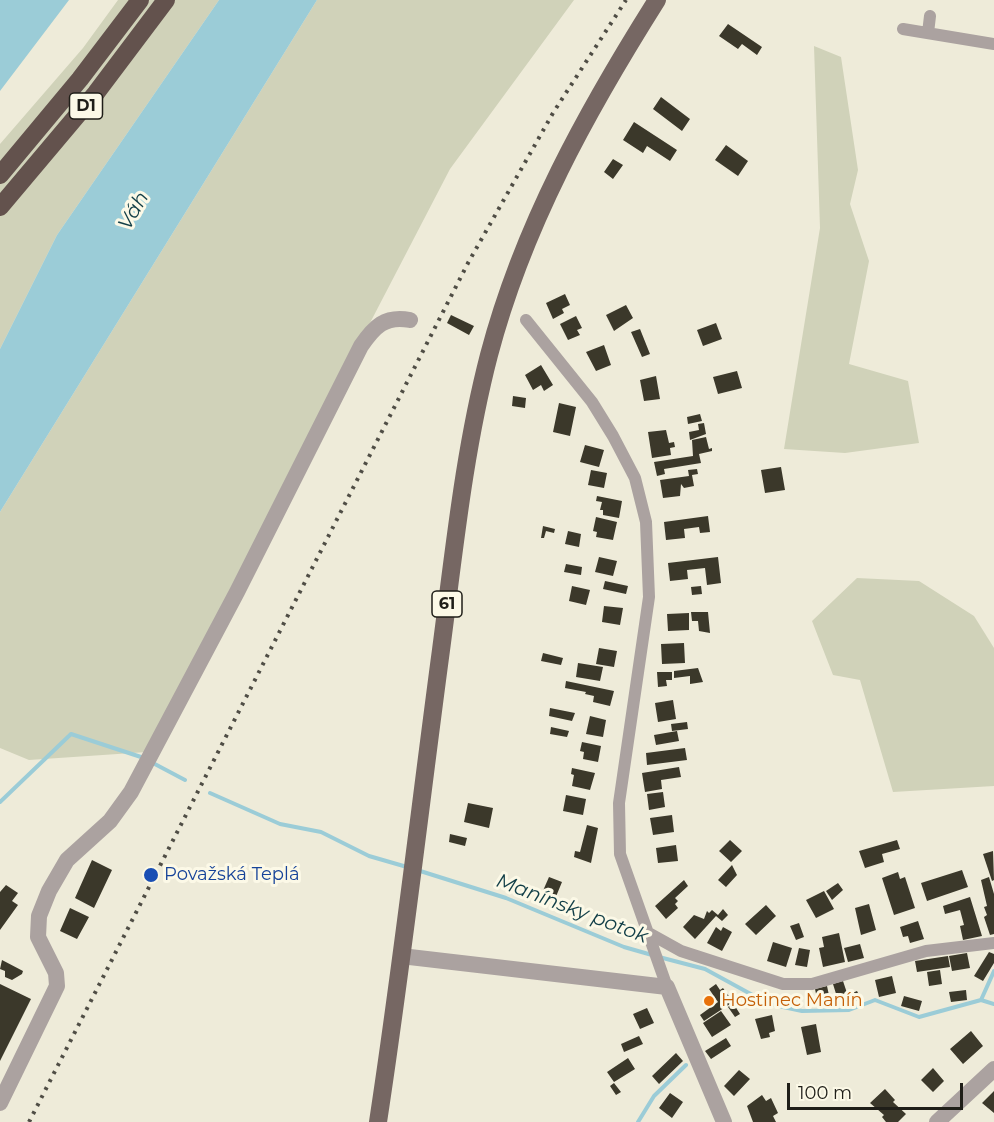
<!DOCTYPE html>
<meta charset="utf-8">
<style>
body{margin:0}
#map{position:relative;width:994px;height:1122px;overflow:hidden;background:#eeebd9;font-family:Montserrat,sans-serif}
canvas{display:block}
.scale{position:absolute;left:787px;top:1083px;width:176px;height:27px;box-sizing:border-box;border:3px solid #1f1e18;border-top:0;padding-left:8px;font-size:18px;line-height:21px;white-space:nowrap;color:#1f1e18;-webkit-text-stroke:4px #fcf9e7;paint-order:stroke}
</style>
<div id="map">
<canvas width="994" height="1122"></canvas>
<div class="scale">100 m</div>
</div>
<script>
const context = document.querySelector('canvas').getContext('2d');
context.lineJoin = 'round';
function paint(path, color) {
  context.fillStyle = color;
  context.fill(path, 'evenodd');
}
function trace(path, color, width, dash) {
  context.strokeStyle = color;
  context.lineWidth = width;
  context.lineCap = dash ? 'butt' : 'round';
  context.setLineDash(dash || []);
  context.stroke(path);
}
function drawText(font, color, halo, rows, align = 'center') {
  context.font = font + ' Montserrat,sans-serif';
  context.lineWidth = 6;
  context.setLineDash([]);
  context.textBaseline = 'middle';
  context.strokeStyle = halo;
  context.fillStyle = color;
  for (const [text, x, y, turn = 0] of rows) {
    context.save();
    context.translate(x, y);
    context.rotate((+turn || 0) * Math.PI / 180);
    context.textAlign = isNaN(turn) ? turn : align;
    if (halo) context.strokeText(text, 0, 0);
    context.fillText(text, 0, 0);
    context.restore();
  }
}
paint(new Path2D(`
 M118,0H219L57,235L0,349V144L83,48Z
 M317,0H574L450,169L147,752L29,760L0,748V512Z
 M814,46L841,57L858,170L850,204L869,261L849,364L908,381L919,443L845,453L784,449L820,228Z
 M857,578L919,581L974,616L994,648V786L893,792L860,680L833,675L812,621Z`), '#d0d2b9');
paint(new Path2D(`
 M0,0H69L0,91Z
 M219,0H317L0,512V349L57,235Z`), '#9bccd7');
trace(new Path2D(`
 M151,762L185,780
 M210,793L280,824L321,832L369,856L407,867
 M0,802L71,734L144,758
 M417,870L506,898L624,947L652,955
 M659,957L705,969L769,1004L802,1011L849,1010L875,1000L919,1017L981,1000L994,1004
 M981,1000L994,971
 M638,1122L654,1096L686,1065`), '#9bccd7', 4);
paint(new Path2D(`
 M728,24L762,47L757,55L742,44L738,49L719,36Z
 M661,97L690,119L682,131L653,109Z
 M634,122L677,150L670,161L647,146L643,153L623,140Z
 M726,145L748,161L738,176L715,160Z
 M613,159L623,165L613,179L604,172Z
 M565,294L570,305L562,309L564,313L553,319L546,303Z
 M626,305L633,318L614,331L606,315Z
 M451,315L474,326L469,335L447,323Z
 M576,316L582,328L577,330L580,335L568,340L560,324Z
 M716,323L722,339L703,346L697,330Z
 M640,329L650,354L642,357L631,332Z
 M604,345L611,365L596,371L586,352Z
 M541,365L553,385L544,391L541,385L533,390L525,375Z
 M737,371L742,388L718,394L713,377Z
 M656,376L660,399L644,401L640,380Z
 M513,396L526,398L525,408L512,406Z
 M559,403L576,407L570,436L553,432Z
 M700,414L702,421L688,424L687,417Z
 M704,423L706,434L690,440L689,432L699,430L698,424Z
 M666,430L669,443L674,442L675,447L670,448L671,455L652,458L648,432Z
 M706,437L709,449L712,448V451L699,454L701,463L664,469L665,474L657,476L654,462L693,456L692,440Z
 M585,445L604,450L599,467L580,462Z
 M781,467L785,490L765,493L761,470Z
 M697,469L698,474L692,475L694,486L684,488L681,484L680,496L663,498L660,480L689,476L688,470Z
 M591,470L607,473L604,488L588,485Z
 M597,496L622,501L619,518L603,515V510H600L602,502L596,501Z
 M708,516L710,532L700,533L699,527L684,529L685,538L666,540L664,522Z
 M596,517L617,522L613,540L596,537L597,532L593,531Z
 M543,526L555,529L554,533L546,531L544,538H541Z
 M568,531L581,534L579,547L565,544Z
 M599,557L617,561L613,576L595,572Z
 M718,557L721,583L707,585L705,568L687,570L688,579L670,581L668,563Z
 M566,564L582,567L581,575L564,572Z
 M605,581L628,586L626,594L603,589Z
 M572,586L590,590L586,605L569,601Z
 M701,586L702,594L692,595L691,587Z
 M604,606L623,608L620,625L602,622Z
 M691,612H708L710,633L699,631L698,621H692Z
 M689,613V630L668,631L667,614Z
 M684,643L685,663L662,664L661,644Z
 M599,648L617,651L614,667L596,664Z
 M543,653L563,658L561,665L541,661Z
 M578,663L603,667L600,681L576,677Z
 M698,668L703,682L690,684V676L674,678V671Z
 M657,672H672V680H666L667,686L658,687Z
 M566,681L614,691L610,706L593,702L594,696L585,694L586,692L565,688Z
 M673,700L676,719L658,722L655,703Z
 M550,708L575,713L572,721L549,716Z
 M590,716L606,720L603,737L586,734Z
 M687,722L688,729L672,731L671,724Z
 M551,727L569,731L567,737L550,734Z
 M677,731L679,741L656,745L654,735Z
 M582,742L601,746L598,762L583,759L584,752L580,751Z
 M685,748L687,760L647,765L646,753Z
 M679,767L681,777L661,780L662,789L645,792L642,773Z
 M572,768L595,773L590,790L572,786L574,775L571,774Z
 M663,792L665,807L649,810L647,794Z
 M566,795L586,799L583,815L563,811Z
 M468,803L493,808L489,828L464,822Z
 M672,815L674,832L653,835L650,818Z
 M587,825L598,828L591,863L574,857L575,851L580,852Z
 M450,834L467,838L465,846L449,842Z
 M730,840L742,851L731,862L719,851Z
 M897,840L900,849L882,854L884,862L865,868L859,851Z
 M676,845L678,861L658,863L656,848Z
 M993,851L994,880L992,881L983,854Z
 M92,860L112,870L94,908L75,898Z
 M732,865L737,875L726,887L718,880Z
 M962,870L968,887L927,901L921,883Z
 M898,872L900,879L905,877L915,908L894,915L882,878Z
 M549,877L562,882L555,899L542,893Z
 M989,877L994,894V934L990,935L984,917L987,915L984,907L987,906L981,880Z
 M684,880L688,886L675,898L678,901L675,904L678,908L666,919L655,906Z
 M838,883L843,890L832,900L826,891Z
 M6,885L18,893L12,901L18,905L0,930V892Z
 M824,891L834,909L816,918L806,900Z
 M970,897L982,936L963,940L960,926L964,925L960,910L945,914L943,906Z
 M869,904L876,930L861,935L855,908Z
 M766,905L776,916L756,935L745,924Z
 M70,908L89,917L77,939L60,931Z
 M723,909L728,915L722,921L716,916L695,939L683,927L694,915L704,919L707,911L709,913L712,910L718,915Z
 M918,921L924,939L910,943L908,936L903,937L900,927Z
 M799,923L804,937L796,940L790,926Z
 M716,927L721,931L723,927L732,932L722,951L707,943Z
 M839,933L845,962L823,967L819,948L824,947L822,937Z
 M773,942L792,948L786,967L767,961Z
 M860,944L864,958L848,962L844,948Z
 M799,948L810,950L807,967L795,965Z
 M989,952L994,954V963L983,981L974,976Z
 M967,953L970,968L952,971L949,956Z
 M948,956L950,967L917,972L915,961Z
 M2,960L23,971L22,974L12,980L5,977V971L0,969Z
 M940,970L942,984L929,986L927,972Z
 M892,976L896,993L879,997L875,980Z
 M843,981L847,993L837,997L833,984Z
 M0,984L31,999L0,1061Z
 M716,984L720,990L723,988L733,1002L704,1021L700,1015L718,1002L709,989Z
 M827,986L830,1000L818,1003L815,989Z
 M966,990L967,1000L951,1002L949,992Z
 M857,991L861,999L852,1003L848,995Z
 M904,996L922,1001L919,1011L901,1006Z
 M733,1003L740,1014L735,1017L728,1007Z
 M647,1008L654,1023L640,1029L633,1014Z
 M721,1011L731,1025L712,1037L703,1023Z
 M772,1015L775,1031L769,1033L770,1037L761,1039L755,1019Z
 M816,1024L821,1052L807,1055L801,1027Z
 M971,1031L983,1046L963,1064L950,1049Z
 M639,1036L643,1044L624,1052L621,1044Z
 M726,1038L731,1046L711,1059L705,1051Z
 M676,1053L683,1061L659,1084L652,1076Z
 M628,1058L635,1069L614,1082L607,1072Z
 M933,1068L944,1081L933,1092L921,1080Z
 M739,1070L750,1079L734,1096L724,1086Z
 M614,1083L621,1092L616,1095L610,1086Z
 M885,1089L895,1100L893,1102L906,1114L898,1122H886L882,1117L884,1115L870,1103Z
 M994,1091V1113L982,1103Z
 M670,1093L683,1102L672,1118L659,1108Z
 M762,1095L766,1101L771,1098L778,1113L773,1116L776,1122H753L747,1106Z`), '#3b382a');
trace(new Path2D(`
 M903,29L994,44
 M928,33L930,16
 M526,320L592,402L613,436L635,478L646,522L649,597L619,803L620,854L667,987
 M645,931L681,951L783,984H812L926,951L994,943`), '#aba2a0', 12);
trace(new Path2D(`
 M401,956L667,987L724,1122
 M0,1103L57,986L56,973L38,937L39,916L49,891L67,860L110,821L131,792L237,592L361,346C374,327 385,315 410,320
 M937,1122L994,1069`), '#aba2a0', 16);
trace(new Path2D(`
 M378,1122C402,965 420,807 441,650C454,552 464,451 489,355C523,226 587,111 657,0`), '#766763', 18);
trace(new Path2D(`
 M0,175L80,79L140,0
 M0,207L96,93L166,0`), '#63524d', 18);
trace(new Path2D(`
 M29,1122L468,263L553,113L626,0`), '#4f4d45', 4, [3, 6]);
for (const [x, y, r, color] of [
 [151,875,8,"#1a4fb4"],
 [709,1001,6,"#e8710a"]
]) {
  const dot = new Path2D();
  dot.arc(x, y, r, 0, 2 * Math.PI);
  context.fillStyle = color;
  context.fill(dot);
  trace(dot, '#fcf9e7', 2);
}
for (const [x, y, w] of [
 [86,106,33],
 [447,604,30]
]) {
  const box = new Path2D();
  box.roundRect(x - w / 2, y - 13, w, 26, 4.5);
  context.fillStyle = '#fcf9e7';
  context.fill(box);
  trace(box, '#1f1e18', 1.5);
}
drawText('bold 16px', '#1f1e18', null, [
 ["D1",86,106],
 ["61",447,604]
]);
drawText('18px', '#164399', '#fcf9e7', [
 ["Považská Teplá",164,875]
], 'left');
drawText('18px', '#c56008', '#fcf9e7', [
 ["Hostinec Manín",721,1001]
], 'left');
drawText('italic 20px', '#113e47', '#fcf9e7', [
 ["Váh",134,211,-60],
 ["Manínsky potok",572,909,21]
]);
</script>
